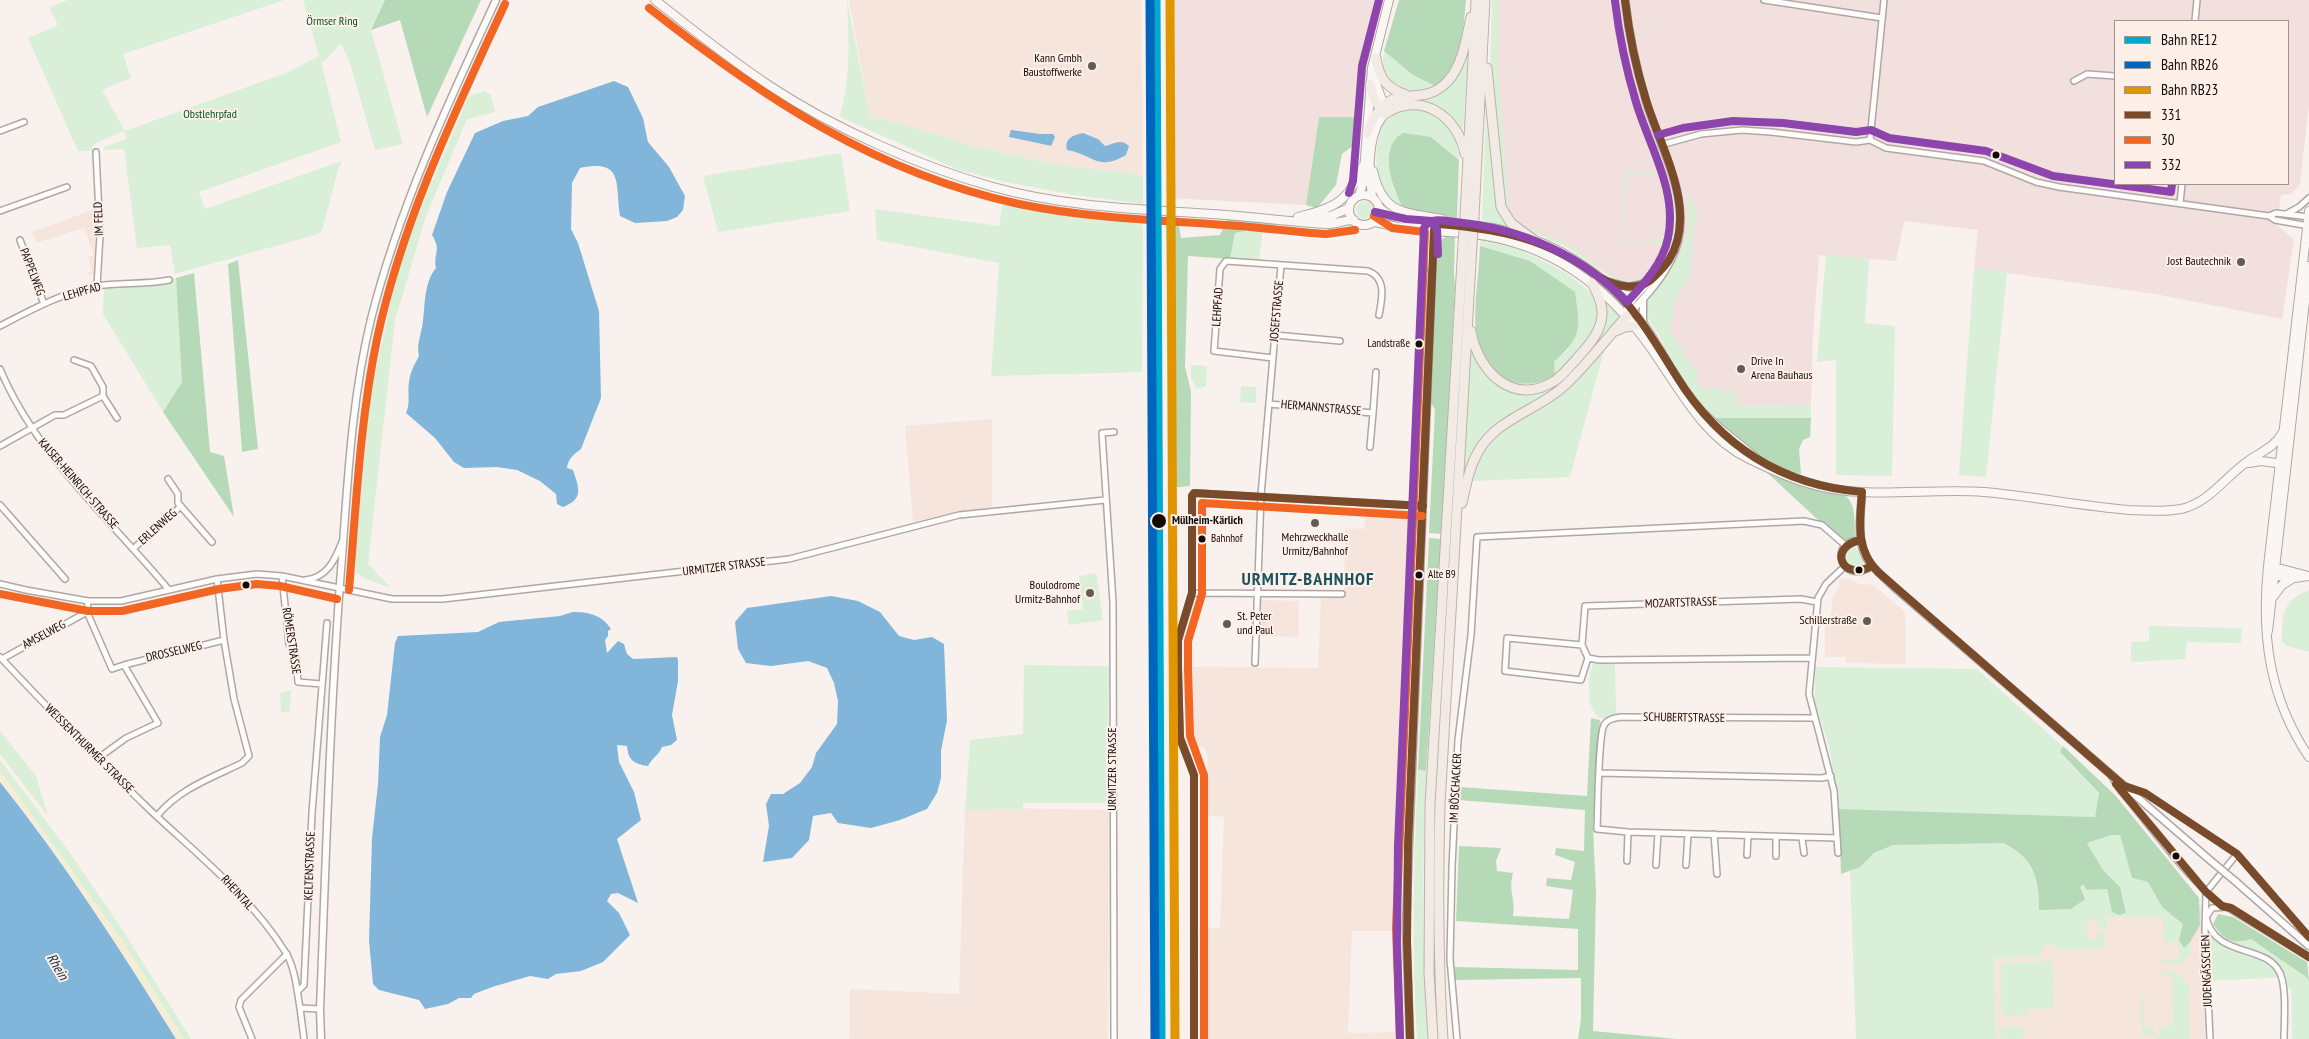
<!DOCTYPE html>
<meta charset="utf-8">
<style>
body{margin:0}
#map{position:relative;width:2309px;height:1039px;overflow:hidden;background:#f9f1ee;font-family:"PT Sans Narrow",sans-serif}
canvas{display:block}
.legend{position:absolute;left:2114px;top:20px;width:175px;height:165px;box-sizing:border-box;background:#fef0e9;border:1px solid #9f948e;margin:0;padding:6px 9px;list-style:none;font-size:15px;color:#110a06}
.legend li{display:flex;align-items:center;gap:10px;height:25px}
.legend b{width:25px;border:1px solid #9f948e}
</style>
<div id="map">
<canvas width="2309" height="1039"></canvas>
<ul class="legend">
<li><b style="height:6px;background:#00a9ce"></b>Bahn RE12</li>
<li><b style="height:6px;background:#0065bd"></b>Bahn RB26</li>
<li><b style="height:6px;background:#e09601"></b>Bahn RB23</li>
<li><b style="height:6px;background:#7a4b2a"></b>331</li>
<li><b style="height:6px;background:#f26522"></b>30</li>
<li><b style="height:6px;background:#8e44ad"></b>332</li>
</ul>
</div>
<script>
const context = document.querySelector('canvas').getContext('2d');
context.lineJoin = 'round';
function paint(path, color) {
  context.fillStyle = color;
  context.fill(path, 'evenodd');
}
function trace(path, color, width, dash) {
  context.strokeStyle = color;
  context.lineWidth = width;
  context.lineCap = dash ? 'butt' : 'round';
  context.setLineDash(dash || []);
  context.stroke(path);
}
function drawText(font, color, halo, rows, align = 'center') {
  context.font = font + ' "PT Sans Narrow",sans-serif';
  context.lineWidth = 4;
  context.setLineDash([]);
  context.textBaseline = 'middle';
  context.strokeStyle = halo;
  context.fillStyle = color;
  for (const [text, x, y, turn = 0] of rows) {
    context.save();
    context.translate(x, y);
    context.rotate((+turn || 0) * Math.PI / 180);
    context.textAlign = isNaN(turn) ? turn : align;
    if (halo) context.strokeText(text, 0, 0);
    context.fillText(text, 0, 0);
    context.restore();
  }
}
paint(new Path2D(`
 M1167,0H1382L1373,40L1360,117H1319L1306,205L1169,198Z
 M1492,0H2309V105L2300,184L2291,194L2281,195L2277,225L2294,240L2282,319L2155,294L1974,268L1978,230L1904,221L1896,261L1819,255L1813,335L1811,405L1701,406L1666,353L1663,342L1648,317L1646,307L1632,291L1567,247L1526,230L1506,214ZM2115,21H2288V184H2115Z`), '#f2e0de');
paint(new Path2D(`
 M849,0H1141L1143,175L1049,163L972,146L903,124L870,117Z
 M95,209V274L90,275L86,273L92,271L88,257L94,255L84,228L36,243L32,232Z
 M992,419V508L956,513L913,522L905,426Z
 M1367,507L1416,510L1398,931H1352L1348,1033L1401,1032L1402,1039H1201L1199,927L1220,929L1224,817L1205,815L1208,758L1205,747L1188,746L1182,667L1318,668L1321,597H1344L1345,528L1364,529Z
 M1847,578L1862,585L1872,584L1905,612L1906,664L1846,663V657H1825V628L1831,613L1833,597L1839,586V580Z
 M1260,600L1299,601V637L1259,636Z
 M1000,808L1109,810L1108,1039H849L850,989L959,994L965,810Z
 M2202,906L2205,1039H1996L1994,958L2042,957L2041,911Z`), '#f6e5dd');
paint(new Path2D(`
 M68,0H284L123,54L131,78L102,90L125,131L286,73L319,56L303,0H385L371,30L403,144L375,150L350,63L341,43L326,60L321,62L341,142L199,192L205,209L342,161L338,170L322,231L318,234L175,274L170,245L137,248L124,149L103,150L106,146L127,139L124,131L94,144L91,151H78L28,38L58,25L49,7Z
 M847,0L870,117L903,124L972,146L1049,163L1143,175V204L1074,195L1001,181L959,170L840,117C851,74 849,44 847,0Z
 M1492,0H1500L1498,66L1509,212C1523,233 1549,233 1569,245C1595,260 1624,299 1651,271C1659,263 1664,255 1667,245L1619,241H1624L1625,238C1637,244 1657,243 1668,235L1671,208L1669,206L1665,209L1666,199L1661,187L1667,185L1669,190L1671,189C1681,225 1674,262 1641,283L1621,284L1567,247L1519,227L1504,210L1490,66Z
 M1384,51L1413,75L1435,86C1421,92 1410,92 1395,88L1382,71Z
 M1465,54L1468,55L1463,131C1450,115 1439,102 1418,102C1410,102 1402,106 1394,105L1395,102L1428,98Z
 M485,91L491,95L495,112L467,119L426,216L395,320L368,564L391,588L366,579L356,573L355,557L370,397L401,256L467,100L469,96Z
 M1489,107L1499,210L1504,221L1511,229L1482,223L1486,108Z
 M1409,109C1442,109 1457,129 1459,160L1431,137L1389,149L1393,189L1404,210C1396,204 1389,200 1384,192C1374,177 1373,134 1386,121C1392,114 1400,111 1409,109Z
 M841,153L850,211L718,232L703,176Z
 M1633,171L1664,174L1661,176L1635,173L1629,175L1622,223H1621L1626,174L1624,173Z
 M1689,194L1698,222H1693L1691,272L1672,307L1673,318L1669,329L1699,376L1696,379L1703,390L1716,387L1720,392L1737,393V406L1811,405V418H1711C1694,398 1680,377 1667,355C1665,350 1664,345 1662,340C1657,330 1644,318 1646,306C1647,297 1654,290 1659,283C1682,252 1694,236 1686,196Z
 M1356 210a9 9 0 1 1 18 0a9 9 0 1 1-18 0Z
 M1003,203L1143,225L1142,372L991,376L999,263L877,240L875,209L999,226Z
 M1263,227L1259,262L1230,259L1235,233Z
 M1481,236C1509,245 1610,281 1599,320C1592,343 1571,360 1555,377L1554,362L1568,350L1575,338L1530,261L1480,246Z
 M1826,255L1869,259L1865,323L1895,326L1892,476L1836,475V360L1817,362Z
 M1974,268L2007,272L1986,477L1959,475Z
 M176,278L182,382L163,412L103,314L104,287L151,286Z
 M1603,298L1621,315L1564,384L1492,430L1466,476H1463L1471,353H1474C1486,381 1494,384 1523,388C1530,389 1539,392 1546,390C1563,384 1595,350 1601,332C1605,323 1603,308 1603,298Z
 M1604,351L1570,477L1472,481C1487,426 1519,424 1560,395C1576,383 1590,366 1604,351Z
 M1191,365L1207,366L1206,386L1197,389L1191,378Z
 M1241,386L1256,387V403L1240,402Z
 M1855,547L1863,559V567C1857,571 1852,566 1847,561L1846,550Z
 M1096,573L1103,620L1069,625L1067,611L1083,609L1079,576Z
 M2309,590V652L2287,646L2282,642C2282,616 2282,600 2309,590Z
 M2149,626L2242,628L2241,643L2187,642L2185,659L2131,662V642L2149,641Z
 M1593,664H1615L1616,714C1611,715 1606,720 1600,718C1586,711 1587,677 1593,664Z
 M1024,665L1109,666L1107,803H1023V809L965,810L970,740L1023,734Z
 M1815,667L1977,669L2070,753H2060L2099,793L2095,817L1839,809L1829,746L1815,702Z
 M291,690L290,711L281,713L280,693Z
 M0,731L36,776L48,816L0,754Z
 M0,760L70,853L123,931L191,1039H184L121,939L0,771Z
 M1418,770L1426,771C1422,860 1423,949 1427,1039H1417C1411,949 1414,860 1418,770Z
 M2112,835H2121L2132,878L2148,882L2162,907L2183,924L2184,947L2190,942L2191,953L2179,964L2160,963V960L2179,959L2178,942H2164L2163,917H2107V930L2097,927V919L2087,920V939H2097V930L2105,934V949L2056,950V945L2042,946V957L1994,958L1996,1039H1856L1850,870C1864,865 1871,853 1885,848C1903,840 1981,841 2003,843C2034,858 2039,877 2039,910L2083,884L2087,890L2107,889L2112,912L2126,913L2120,887L2103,870L2087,843Z
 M2213,924C2226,940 2230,946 2251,939L2306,977L2309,981V1039H2292L2291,988L2286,987L2285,977L2209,981L2208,932Z
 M2052,961L2054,1009H2028V1015L2006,1016L2001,1011V963Z
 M2164,971H2175L2189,985L2190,1039H2155L2160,1034L2159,1026L2173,1025L2172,975H2161Z
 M2143,994L2144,1026H2154L2155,1032L2151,1036L2144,1035L2142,1032L2140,996Z
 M2022,1026L2023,1039H2001L2000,1027Z`), '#d9efd7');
paint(new Path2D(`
 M385,0H481L427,117L400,20L371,30Z
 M1399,0H1466C1463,31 1462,66 1435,86L1413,75L1384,51Z
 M1319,117H1360L1357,143L1342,154L1336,185L1317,208L1306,205Z
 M1403,133L1431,137L1459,160L1457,219L1413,213L1404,210C1393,189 1377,147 1403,133Z
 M1166,214H1177L1181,238L1220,235L1227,220L1276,222L1275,228L1263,227L1235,233L1230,259L1188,256L1185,367L1191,391L1190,486L1170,488Z
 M1449,235H1455L1454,272L1455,287L1442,534L1429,533L1435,410L1430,401L1434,281L1439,241Z
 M1480,246L1530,261L1575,292C1580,329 1583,336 1554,362L1555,377C1516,394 1482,379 1476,334C1473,308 1479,273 1480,246Z
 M238,260L258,449L242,452L228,264Z
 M194,273L210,452L224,456L234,517L163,412L182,382L176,278Z
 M1711,418H1811L1810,437L1803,440L1799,449L1801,474L1796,473L1795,475C1762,462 1737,442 1711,418Z
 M1762,468L1804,487L1843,494C1857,503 1854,521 1855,536L1847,541L1816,518Z
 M1429,538L1441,539L1426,771L1418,770Z
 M1591,718L1600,720L1593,829L1596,892L1593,1031L1677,1039H1578L1581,1019V978L1455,980V967L1578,970V929L1456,921L1459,846L1501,848L1496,861L1497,871L1513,873C1508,893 1516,898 1513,916L1569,919L1573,890L1546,886L1547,878L1571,880L1575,862L1555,855L1556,848L1584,851L1585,810L1459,800L1460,787L1587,796Z
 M2063,746L2115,795L2199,898L2200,925L2190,942L2184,948L2179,940L2183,924L2162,907L2148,882L2132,878L2120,835H2112L2087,843L2103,870L2120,887L2126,913L2119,915L2112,912L2107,889L2087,890L2083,884L2080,887L2085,899L2071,909L2039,910C2039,877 2034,858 2003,843L1893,845L1874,853L1860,867L1841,874L1839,809L2095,817L2099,793L2060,752Z
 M2218,914L2233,917L2307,962L2309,981L2306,977L2251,939C2230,945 2226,941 2213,924Z`), '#b6dab8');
paint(new Path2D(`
 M0,771L121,939L184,1039H176L111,936L36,827L0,782Z`), '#f6edd7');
paint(new Path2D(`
 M614,81L628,87L643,118L648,142L669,167L685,196L683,210L677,217L667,221L635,223L620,216C615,183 624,159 580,168L572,183L571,229L578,243L599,311L601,398L581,449C574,454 568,459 567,468L573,470C579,488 584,499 563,507L557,504L556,494L540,481L517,470L497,467L464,468L454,462L435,438L406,413C411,402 407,393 409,382C410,372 415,364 419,356C416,345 422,332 423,321C425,305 424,282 436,268C433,253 442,251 432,235L447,192L475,133L503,121L528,116L538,107Z
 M1011,130L1040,134H1053L1055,137L1051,146L1047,145L1009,137Z
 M1083,133L1098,139L1105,146C1114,144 1121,138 1129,146L1126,155C1098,172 1092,154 1067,150C1064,138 1074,135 1083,133Z
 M831,596L858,601L880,612L899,636L914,640L932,637L944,644L947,720L941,751V778L937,793L927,809L900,820L871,828L838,823L831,813L813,816L809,840L792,858L763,862L769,826L766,804L771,794H783L800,783L812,767L816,753L837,724L838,701L834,683L827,668L808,661L771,666L746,663L738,649L735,622L747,608Z
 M573,612C589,612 602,615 611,629L608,631V636L605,640L607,653L618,641L624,644L627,654L633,659L677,657L678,660V681L672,715L677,740L671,745L662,747C659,755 652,758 648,766C634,764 628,760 627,746L617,745L619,762L634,792L641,820L617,839L638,903L618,893L611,894L607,901L619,913L630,935L603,962L581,971L556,974L548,979L530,976L492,987L474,994L471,998H459L448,1004L425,1009L419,1000L379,990L373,984L369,940L372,838L378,784L380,737L387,715L395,643L398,636L478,632L499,622L560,616Z
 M0,782C65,863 121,951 176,1039H0Z`), '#81b6da');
const minor = new Path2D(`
 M1764,0L1882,18
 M2195,21L2197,0
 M2074,81L2087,74L2115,76
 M0,131L24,122
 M1870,140L1884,0
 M1661,145L1701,134L1742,130L1771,132L1856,142L1870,140L1886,148L1984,161L2036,182L2059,187L2269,216L2276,213L2309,217
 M96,152L100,235L97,286
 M2180,203L2182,184
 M0,211L67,187
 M2286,214L2299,207L2309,198
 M2269,216L2275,220L2309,226
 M20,240L44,304
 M0,326C31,310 62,293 96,286C120,282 145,285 169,280
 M1275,335L1340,341
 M1273,358L1214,351L1220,269L1226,261L1368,271C1387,278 1382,299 1379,315
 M74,360L91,366L103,387V396L117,418
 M0,369C36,455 110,519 169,590
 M1269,404L1373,413L1370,447
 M1373,413L1376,372
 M0,446L55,415H64L103,396
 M168,479L178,494V503L212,542
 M0,505L65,579
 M1861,540C1826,540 1842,588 1872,566
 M134,548L181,506
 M282,576L289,644L296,656L298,682L321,684
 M305,580C327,578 335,560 342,542
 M0,584L26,590L88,601H121L217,579L257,574L282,576L392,599H443L789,559L959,515L1105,500
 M1192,593L1342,594
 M88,601L87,612L112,669L124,665L158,723L126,738L97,759
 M1582,645L1507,638L1505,671L1581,680L1588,658L1582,645L1585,606L1801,599L1817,602
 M0,657C49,709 99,761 151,811C198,855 251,897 286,953C295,968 297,990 300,1008L320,1009
 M1588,658L1599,660L1811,658
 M2,659L87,612
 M1255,663L1261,495L1281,265
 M124,665L224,640
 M1814,718L1621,717C1614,718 1608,719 1604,725C1598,737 1598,810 1597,829L1628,832L1836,838
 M1600,773L1822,778L1831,776
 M2112,777L2121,791C2154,830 2183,873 2222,906
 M2125,786L2145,793L2237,854L2309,937
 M157,816C179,789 211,778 242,763L249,756L234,699L224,640L217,579
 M1714,834L1717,874
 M1802,838L1804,853
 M1838,853L1834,791L1809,694L1818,598L1826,584L1845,566
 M1747,855L1748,836
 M1776,856V837
 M1627,861L1628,832
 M1656,865L1658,833
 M1686,865L1688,834
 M2206,892L2205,930L2210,1039
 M2206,892L2237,854
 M2206,917C2215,959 2266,943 2280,973C2287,989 2284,1021 2284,1039
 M2206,917L2212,908L2227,907L2309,957
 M298,991L304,985L312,813L327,623
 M300,1008L304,1039
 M252,1039L239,1007L241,1000L287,954
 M1114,1039L1113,602L1102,433L1114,432
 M1194,1039V775L1180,738L1178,669V640L1192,593V496L1194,493L1423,506
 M1457,1039L1450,959L1452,867L1458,740L1471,635L1477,537L1804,521L1822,525L1845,545`);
const tertiary = new Path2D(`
 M1625,0C1629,34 1636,68 1646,101C1659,145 1689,194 1678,241C1671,269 1650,292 1630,313
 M1427,227L1431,269
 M1605,281L1629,287L1646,283
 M1627,309L1634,298L1663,268
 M1643,324V299
 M1862,492C1861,514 1855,543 1869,562C1876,571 1886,579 1894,587L2211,861
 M2235,881L2309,946
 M321,1039L320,1009C326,858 330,707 342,557C348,477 352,397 371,319C399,208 448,103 496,0
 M1410,1039L1406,928L1409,844L1434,226`);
const secondary = new Path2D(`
 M655,0C693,30 730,60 770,86C835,129 919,166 993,187C1065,207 1138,209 1211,214C1250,216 1288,222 1327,224C1336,224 1345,220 1354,220
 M1373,171C1383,215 1404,212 1442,219
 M1349 210a15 15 0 1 1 30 0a15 15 0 1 1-30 0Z
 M1359,196L1363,183L1372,68L1389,0
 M1372,196C1369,175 1368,148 1376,128C1378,121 1384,117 1386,110L1377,87L1375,71
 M1380,208C1400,229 1464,223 1493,228C1517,233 1540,241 1561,252C1590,268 1617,289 1637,315C1658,342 1671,374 1692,401C1711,424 1735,440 1757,459
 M2309,211L2268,566C2261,635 2269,698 2309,757
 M1298,217C1332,209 1349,202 1362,167
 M1307,217L1331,216L1349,208
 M1373,222C1383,223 1393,227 1403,228C1431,232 1459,231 1487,236C1564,250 1617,296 1659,360C1684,397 1707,439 1749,459C1774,471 1800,483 1827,488C1878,498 1932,488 1984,492C2032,496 2080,506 2129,510C2146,511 2164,512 2181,509C2209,503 2225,477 2248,461C2262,451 2274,448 2283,432
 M2249,463L2261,461L2284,464
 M2270,566L2305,575
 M2270,573L2288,579L2309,576
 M2273,597L2282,585L2292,579
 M2268,631L2309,266`);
const trunk = new Path2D(`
 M1376,58C1379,78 1386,88 1406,95
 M1487,68L1501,207L1511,223L1534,240
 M1370,85L1375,101L1385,114C1420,90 1458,116 1465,154
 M1367,133C1390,73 1418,113 1448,81C1463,64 1466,39 1471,17
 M1465,216L1476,0
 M1474,217L1485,0
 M1471,331C1478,372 1514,408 1556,380C1565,373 1573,363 1580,355C1590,344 1601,331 1602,315C1603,304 1597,293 1592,283
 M1616,331L1625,327L1636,326
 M1462,503C1466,486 1469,468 1478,452C1496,419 1536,411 1563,387C1586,366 1606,339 1627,316
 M1433,1039L1429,973L1430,805L1463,244
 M1443,1039C1438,961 1438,884 1440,805L1472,245`);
trace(minor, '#afa7a4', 8);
trace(tertiary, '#afa7a4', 9);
trace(secondary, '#afa7a4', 10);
trace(trunk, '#beb1a8', 11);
trace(minor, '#fefdfc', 5);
trace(tertiary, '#fefdfc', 6);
trace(secondary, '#faf6f3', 8);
trace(trunk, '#f2eae4', 9);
const tertiaryBridge = new Path2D(`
 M2211,861L2235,881`);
const trunkBridge = new Path2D(`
 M1463,244L1465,216
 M1472,245L1474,217`);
trace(tertiaryBridge, '#afa7a4', 9, []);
trace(trunkBridge, '#beb1a8', 11, []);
trace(tertiaryBridge, '#fefdfc', 6);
trace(trunkBridge, '#f2eae4', 9);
trace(new Path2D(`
 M1428,223C1495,228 1550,237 1604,281C1636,307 1655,343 1677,377C1720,446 1781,485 1862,492
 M1601,278C1617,287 1640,292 1654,277C1659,272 1665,266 1669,260C1699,211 1661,149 1646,100C1636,68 1629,34 1625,0
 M1862,492C1860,521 1855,549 1878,572L2124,786L2145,793L2237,854L2309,937
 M1861,540C1828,546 1840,582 1872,566
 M2116,784L2206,892L2222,906L2231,908L2309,957
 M1194,1039V775L1180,738L1178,669V640L1192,593V496L1194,493L1423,506
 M1410,1039L1407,942L1408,846L1434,230`), '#7a4b2a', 8);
trace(new Path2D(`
 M649,8C762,97 875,173 1019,204C1087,218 1156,220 1225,225C1259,227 1292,232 1326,234L1355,230
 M1374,216L1392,228L1425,232L1396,928L1400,1039
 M349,590C356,506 360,421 377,339C402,222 455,112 505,4
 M0,594L88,611H122L219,589L257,584L280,586L337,599
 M1204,1039V775L1190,736L1188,669V641L1202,594V503L1422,516`), '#f26522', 8);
trace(new Path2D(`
 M1658,135L1683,128L1733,121L1783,123L1856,132L1871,130L1889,138L1986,151L2053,176L2171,192L2172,184
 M1349,193L1353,181L1362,66L1379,0
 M1375,212L1406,219L1432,221L1437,229L1438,254
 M1400,1039L1397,942L1398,845L1424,228C1430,216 1445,221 1455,222C1521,228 1581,255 1627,302C1644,284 1663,263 1668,238C1678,191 1649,146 1636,102C1626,69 1619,35 1615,1`), '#8e44ad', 8);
trace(new Path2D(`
 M1156,0L1161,1039`), '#00a9ce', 9);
trace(new Path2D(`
 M1150,0L1155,1039`), '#0065bd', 9);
trace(new Path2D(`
 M1170,0L1175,1039`), '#e09601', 9);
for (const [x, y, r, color] of [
 [1092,66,5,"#625b57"],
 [1996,155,4.5,"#110a06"],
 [2241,262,5,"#625b57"],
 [1419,344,4.5,"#110a06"],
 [1741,369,5,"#625b57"],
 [1159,521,8,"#110a06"],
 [1315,523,5,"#625b57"],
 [1202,539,4.5,"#110a06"],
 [1859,570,4.5,"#110a06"],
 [1419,575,4.5,"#110a06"],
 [246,585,4.5,"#110a06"],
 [1090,593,5,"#625b57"],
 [1867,621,5,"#625b57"],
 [1227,624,5,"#625b57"],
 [2176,856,4.5,"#110a06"]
]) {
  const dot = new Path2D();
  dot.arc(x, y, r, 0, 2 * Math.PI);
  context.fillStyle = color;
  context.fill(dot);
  trace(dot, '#fef0e9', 2);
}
drawText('11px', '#110a06', '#fef0e9', [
 ["Landstraße",1410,344,"right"],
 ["Bahnhof",1211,539],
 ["Alte B9",1428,575]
], 'left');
drawText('12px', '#00531c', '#fef0e9', [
 ["Örmser Ring",332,22],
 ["Obstlehrpfad",210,115]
]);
drawText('12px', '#110a06', '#fef0e9', [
 ["Kann Gmbh",1082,59],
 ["Baustoffwerke",1082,73],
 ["Jost Bautechnik",2231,262],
 ["Drive In",1751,362,"left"],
 ["Arena Bauhaus",1751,376,"left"],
 ["Mehrzweckhalle",1315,538,"center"],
 ["Urmitz/Bahnhof",1315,552,"center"],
 ["Boulodrome",1080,586],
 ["Urmitz-Bahnhof",1080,600],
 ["St. Peter",1237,617,"left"],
 ["und Paul",1237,631,"left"],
 ["Schillerstraße",1857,621]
], 'right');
drawText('12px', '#110a06', '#fef0e9', [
 ["IM FELD",99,219,-92],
 ["PAPPELWEG",32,272,69],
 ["LEHPFAD",82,292,-16],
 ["LEHPFAD",1218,307,-86],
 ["JOSEFSTRASSE",1277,311,-85],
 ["HERMANNSTRASSE",1321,408,5],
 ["KAISER-HEINRICH-STRASSE",78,484,49],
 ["ERLENWEG",158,527,-42],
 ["URMITZER STRASSE",724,567,-7],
 ["MOZARTSTRASSE",1681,603,-2],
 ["AMSELWEG",44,635,-28],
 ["RÖMERSTRASSE",291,641,81],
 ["DROSSELWEG",174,652,-13],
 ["SCHUBERTSTRASSE",1684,718,1],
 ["WEISSENTHURMER STRASSE",89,749,45],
 ["URMITZER STRASSE",1113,769,-90],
 ["IM BÖSCHACKER",1456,788,-87],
 ["KELTENSTRASSE",310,866,-88],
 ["RHEINTAL",237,893,48],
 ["JUDENGÄSSCHEN",2207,971,-92]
]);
drawText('bold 12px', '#110a06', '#fef0e9', [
 ["Mülheim-Kärlich",1172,521]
], 'left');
drawText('italic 14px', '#0d3046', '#fef0e9', [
 ["Rhein",57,967,59]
]);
context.letterSpacing = '1px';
drawText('bold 18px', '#1b525f', '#fef0e9', [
 ["URMITZ-BAHNHOF",1308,580]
]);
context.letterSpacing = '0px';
</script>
